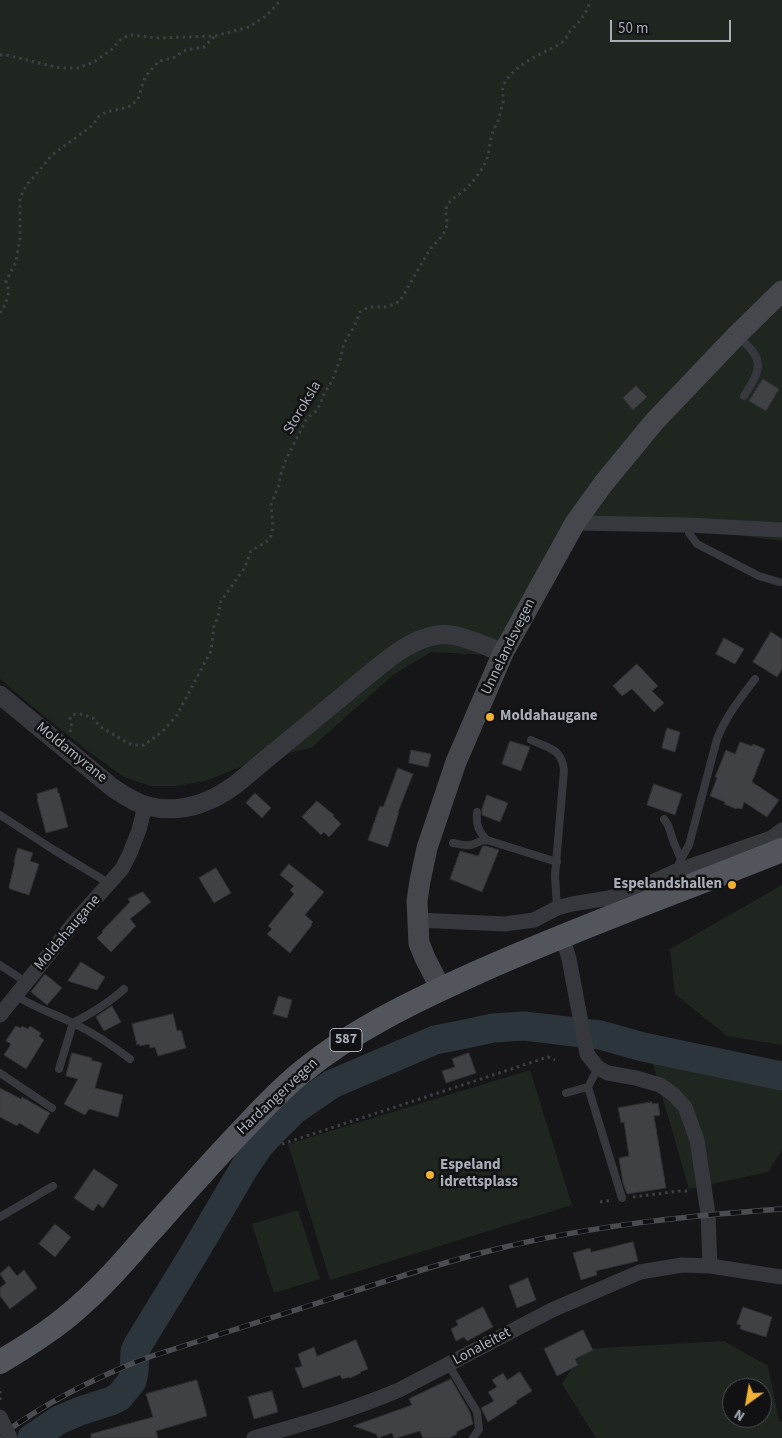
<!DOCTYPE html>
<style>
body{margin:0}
#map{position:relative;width:782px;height:1438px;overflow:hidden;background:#161618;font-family:"Source Sans 3",sans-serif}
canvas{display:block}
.north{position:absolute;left:722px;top:1378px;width:50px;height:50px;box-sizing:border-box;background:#111113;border:1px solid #4d4f55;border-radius:50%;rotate:212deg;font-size:14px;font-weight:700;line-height:20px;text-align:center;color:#a8adb8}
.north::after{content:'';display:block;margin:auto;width:18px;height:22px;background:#f2b134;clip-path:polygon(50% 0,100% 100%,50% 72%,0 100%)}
.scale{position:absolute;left:610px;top:20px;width:121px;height:22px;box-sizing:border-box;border:2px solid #a8adb8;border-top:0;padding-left:6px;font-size:15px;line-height:18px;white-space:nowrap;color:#a8adb8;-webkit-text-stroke:4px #111113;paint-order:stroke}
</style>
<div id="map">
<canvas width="782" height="1438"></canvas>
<div class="north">N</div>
<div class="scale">50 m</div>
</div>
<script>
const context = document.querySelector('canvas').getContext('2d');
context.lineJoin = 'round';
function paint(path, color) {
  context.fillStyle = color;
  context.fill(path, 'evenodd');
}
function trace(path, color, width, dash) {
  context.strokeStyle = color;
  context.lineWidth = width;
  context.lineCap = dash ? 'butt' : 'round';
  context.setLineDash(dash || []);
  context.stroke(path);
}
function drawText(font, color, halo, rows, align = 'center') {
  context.font = font + ' "Source Sans 3",sans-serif';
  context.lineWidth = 5;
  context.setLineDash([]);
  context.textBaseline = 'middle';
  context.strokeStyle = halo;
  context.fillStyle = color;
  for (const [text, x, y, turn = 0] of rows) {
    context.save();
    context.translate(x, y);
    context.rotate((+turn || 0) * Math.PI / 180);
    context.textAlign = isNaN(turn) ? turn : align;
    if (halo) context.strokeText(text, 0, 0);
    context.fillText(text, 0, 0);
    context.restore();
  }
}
paint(new Path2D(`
 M0,0H782V541L620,519L588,517L510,648L487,655L431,652L393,675L311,748L261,759L205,781L176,786H150L124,777L89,752L39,712L0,679Z
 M782,885V1045L727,1036L675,994L670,949Z
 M689,1049L742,1073L782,1081V1150L768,1172L689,1189L649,1051Z
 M530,1070L572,1205L330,1280L288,1144Z
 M298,1210L320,1279L274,1293L252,1224Z
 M724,1341L768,1366L779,1421L782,1422V1438H596L562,1384L584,1349ZM732,1388H762V1418H732Z`), '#1e261f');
trace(new Path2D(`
 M32,1438L59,1420L80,1411L111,1401L119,1397L132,1381L134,1372L135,1351L139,1343L193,1255L246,1165L259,1146L271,1133L294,1110L332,1084L402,1054L435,1040L465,1034L493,1028L524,1026L600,1035L643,1047L782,1076`), '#2c353c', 29);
const building = new Path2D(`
 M763,379L779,389L766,411L749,401Z
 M636,386L647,397L633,410L623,398Z
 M771,632L782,639V669L777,677L753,662Z
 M724,638L744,649L735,664L716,654Z
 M637,664L658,686L652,691L664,703L654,712L632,689L622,696L613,686Z
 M667,728L680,732L675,752L662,748Z
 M510,741L530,747L521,771L502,764Z
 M740,742L752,746L753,744L765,749L752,782L779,800L767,817L744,802L742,809L737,808L736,809L724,804L725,802L710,796L717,778L715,777L726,750L735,754Z
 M411,750L431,754L428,767L409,763Z
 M398,768L413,774L398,812H399L388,847L368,840L380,806L383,807Z
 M654,784L682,794L675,815L647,805Z
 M57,788L58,793H59L68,827L46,833L37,799L38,798L37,794Z
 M255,793L271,808L262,818L246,803Z
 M487,795L508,803L500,822L482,815V809Z
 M317,801L334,815L333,816L341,824L329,837L324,832L321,835L302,817Z
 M483,846H486L499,850L482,892L450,879L460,851L478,856Z
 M18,848L33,853L30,861L39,864L29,895L10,889L9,887L15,862H14Z
 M289,864L324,892L305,915L313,922L311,924L312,925L290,953L267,934L272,929L268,926L294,894L290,890L294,886L280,875Z
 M216,868L231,893L214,903L199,878Z
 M143,892L151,902L130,919L136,926L111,952L97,938L103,932L102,931L130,902L128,899Z
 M81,962L105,977L97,990L68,981Z
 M45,974L62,988L47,1005L31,992Z
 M279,996L292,1000L287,1018L273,1014Z
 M112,1006L121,1022L104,1031L96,1017Z
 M173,1014L177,1031L181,1030L186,1048L158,1056L155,1047L150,1048L149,1044L140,1046L139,1044L137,1045L132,1024Z
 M16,1026L21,1028L22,1026L28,1029L30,1026L41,1033L39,1036L44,1040L26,1069L4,1055L11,1044L6,1041Z
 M72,1053L92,1058L91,1060L102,1063L95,1088L123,1095L118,1117L89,1109L85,1115L64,1104L78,1079L66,1076Z
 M469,1053L476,1073L446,1083L442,1071L455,1067L452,1059Z
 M0,1088L21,1099L22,1097L50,1113L38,1134L19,1123L17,1126L0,1117Z
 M652,1102V1104L658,1103L660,1115L654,1116L666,1188L627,1194L623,1183L619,1158L629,1156L624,1122L621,1123L618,1108Z
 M94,1169L118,1185L103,1208L98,1204L93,1211L74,1198Z
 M55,1224L71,1237L55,1257L39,1244Z
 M633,1242L638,1261L596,1271L597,1275L581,1280L573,1253L590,1248L591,1252Z
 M9,1266L17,1276L24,1270L37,1288L10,1309L0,1296V1288L6,1283L0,1274Z
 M528,1278L536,1300L517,1308L509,1286Z
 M483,1307L493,1327L467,1341L464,1337L456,1341L451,1329L458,1325L456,1321Z
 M743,1307L772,1317L766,1337L740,1329L741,1325L737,1324Z
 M583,1330L593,1350L575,1359L578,1365L557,1376L544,1349Z
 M356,1340L368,1369L360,1372L361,1373L350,1378L349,1377L342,1379L340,1375L303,1388L295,1368L302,1366L298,1354L314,1347L317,1356Z
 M520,1372L532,1391L516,1401L517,1403L488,1422L481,1408L494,1401L488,1392L497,1387L492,1380L503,1373L507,1380Z
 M451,1379L470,1412L473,1424L456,1432L457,1434L449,1438H423L420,1431L397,1438H394L392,1433L378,1438L376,1434L353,1426L412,1405L409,1399Z
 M197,1380L207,1416L156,1431L158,1438H91V1434L153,1417L146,1394Z
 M272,1391L278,1412L254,1419L248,1397Z`);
paint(building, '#404145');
trace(building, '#303034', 1);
trace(new Path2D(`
 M0,55H6L60,68H78L94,62L111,50L122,38L131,35L158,38L215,36L249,27L266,16L281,0
 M0,313L5,305L9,292L6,281L16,262L20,238V198L26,186L52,155L93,125L98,117L106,112L120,109L131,106L138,99L145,77L159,61L173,58L186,50L204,47L216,35
 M70,732L72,727L70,718L72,715L81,714L93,718L99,726L128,743L135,745H144L162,732L177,715L211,651L214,626L218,617L221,601L244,569L251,551L266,542L271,536L273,527L271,505L279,485L280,477L286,459L307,418L316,411L320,405L323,396L332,381L340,360L344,343L354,327L360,312L365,309L372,307H384L392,305L400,301L430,249C437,241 448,233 447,221C447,215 444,212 447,206C451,199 457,196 463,191C470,186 483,169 486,161C490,153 489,143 492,135C493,130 496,126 498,121C500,115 501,108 503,103C504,96 501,90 504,84C517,62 541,55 561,43C567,40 568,32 573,28C581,20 588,12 590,0
 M282,1144L548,1057L555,1060
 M633,1197L680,1191H691
 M600,1202L612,1200
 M0,1391V1403`), '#3d3f44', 3, [2.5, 4]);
trace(new Path2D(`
 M738,337C765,359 762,368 744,396
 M688,525L689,533L697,544L759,576L779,582
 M531,740C550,749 561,748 564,770L555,876L557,908
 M477,812C476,825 478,831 487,840
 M0,815L54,850L110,884
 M664,819L668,825L674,843L681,859
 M453,843C459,844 465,846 471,845C477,843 481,840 487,840L557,862
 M676,871L681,859L689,845L717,739C726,716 740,699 755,679
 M0,965L26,982
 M15,995C33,1007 52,1013 71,1022C92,1032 112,1045 130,1059
 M59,1069L73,1023C92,1013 109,1003 124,989
 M0,1073L52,1108
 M588,1087L622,1198
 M566,1093L588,1087L598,1068
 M0,1217L53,1186
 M448,1364L477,1412L479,1429L473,1438`), '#37383d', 8);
trace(new Path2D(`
 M575,523L688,525L782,530
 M417,920L505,924L534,920L557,908L572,904L609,898L641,887L676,871L771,838L782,830
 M562,935L569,959L587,1054L598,1068L608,1073L636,1078L660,1085L673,1094L685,1107L697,1140L708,1214L710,1266
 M0,1015L78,918L122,869L130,853L139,830L145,806
 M254,1438C303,1424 352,1410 399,1390L552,1310L640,1272L682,1265L710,1266L782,1277`), '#37383d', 15);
trace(new Path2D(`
 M0,695L113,788C124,795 135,803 147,806C179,814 209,804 235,785C249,774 262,762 276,751C306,726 337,701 367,676C388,659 410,639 438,635C457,632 485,646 503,653`), '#37383d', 19);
trace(new Path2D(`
 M441,989L425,958L419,943L417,901L420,881L427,848L456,762L503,653L575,523L603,484L654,422L736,336L782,291`), '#45474d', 21);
trace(new Path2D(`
 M0,1362C30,1344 60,1325 85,1301C108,1281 127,1258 147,1235C181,1197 215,1158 250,1122C267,1104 283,1087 302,1072C353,1030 416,1000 476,973C576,928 680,891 782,850`), '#53555c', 24);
const rail = new Path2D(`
 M0,1436C45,1403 94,1378 146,1358C206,1339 266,1319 327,1300C382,1282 437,1264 493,1250C588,1226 685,1216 782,1209`);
trace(rail, '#4a4c52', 5.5);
trace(rail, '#111113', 4, [11]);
trace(new Path2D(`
 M0,1417L10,1438`), '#37383d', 15);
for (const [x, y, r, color] of [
 [490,717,5,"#f2b134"],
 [732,885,5,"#f2b134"],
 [430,1175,5,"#f2b134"]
]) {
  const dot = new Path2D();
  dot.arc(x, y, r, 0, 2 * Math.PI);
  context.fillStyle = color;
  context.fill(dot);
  trace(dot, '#111113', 2);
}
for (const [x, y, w] of [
 [346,1040,32]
]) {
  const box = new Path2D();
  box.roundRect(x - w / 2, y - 11.5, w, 23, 4);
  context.fillStyle = '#111113';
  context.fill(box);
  trace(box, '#a8adb8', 1);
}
drawText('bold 14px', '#a8adb8', null, [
 ["587",346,1040]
]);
drawText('15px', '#a8adb8', '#111113', [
 ["Storoksla",303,408,-59],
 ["Unnelandsvegen",509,647,-64],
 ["Moldamyrane",71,753,39],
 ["Moldahaugane",68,933,-50],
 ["Hardangervegen",278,1097,-43],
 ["Lonaleitet",482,1347,-28]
]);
drawText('bold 15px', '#a8adb8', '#111113', [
 ["Moldahaugane",500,717],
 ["Espelandshallen",722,885,"right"],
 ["Espeland",440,1166],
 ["idrettsplass",440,1183]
], 'left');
</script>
